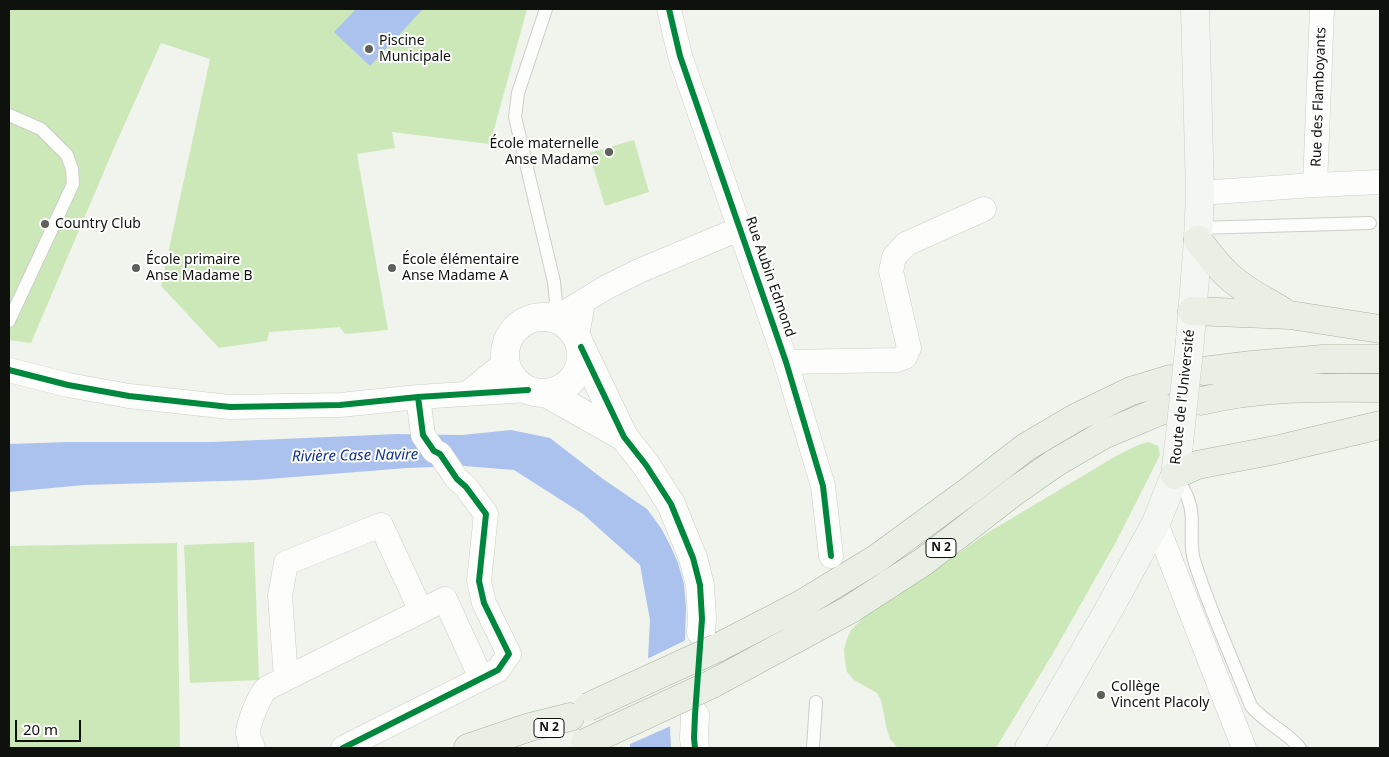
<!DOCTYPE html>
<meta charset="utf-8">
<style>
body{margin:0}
#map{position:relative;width:1389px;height:757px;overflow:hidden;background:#f0f4ed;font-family:"Noto Sans",sans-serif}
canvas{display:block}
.frame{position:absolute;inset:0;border:10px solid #0f110d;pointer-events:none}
.scale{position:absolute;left:15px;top:720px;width:66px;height:22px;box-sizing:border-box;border:2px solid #0f110d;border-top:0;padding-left:6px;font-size:15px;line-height:18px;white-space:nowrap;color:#0f110d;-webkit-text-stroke:4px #fff;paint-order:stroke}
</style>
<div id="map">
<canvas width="1389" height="757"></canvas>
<div class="frame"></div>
<div class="scale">20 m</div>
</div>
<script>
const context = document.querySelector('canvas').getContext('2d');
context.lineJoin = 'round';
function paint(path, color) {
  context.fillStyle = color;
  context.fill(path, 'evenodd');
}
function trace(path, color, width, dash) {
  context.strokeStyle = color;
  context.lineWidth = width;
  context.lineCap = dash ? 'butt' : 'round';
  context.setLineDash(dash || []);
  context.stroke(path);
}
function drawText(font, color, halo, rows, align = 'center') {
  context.font = font + ' "Noto Sans",sans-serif';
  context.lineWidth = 4;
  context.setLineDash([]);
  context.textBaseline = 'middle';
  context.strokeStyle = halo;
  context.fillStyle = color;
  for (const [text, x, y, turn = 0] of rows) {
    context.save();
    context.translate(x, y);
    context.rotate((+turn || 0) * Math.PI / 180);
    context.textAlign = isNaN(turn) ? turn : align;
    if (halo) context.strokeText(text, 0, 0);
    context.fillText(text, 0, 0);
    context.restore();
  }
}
paint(new Path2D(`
 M9,9H527L490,144L392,132L395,148L357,154L388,330L345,334L340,327L269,332L267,341L219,348L161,286L210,59L161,43L117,141L31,343L9,340Z
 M634,140L649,192L605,206L589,153Z
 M1148,442L1158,446L1160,455L1116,542L1052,655L996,748H898L890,739L887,730L881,700L877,693L854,680L847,672L845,662L844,649L847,639L851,630L864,617L932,572L987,533L1116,456L1138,445Z
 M254,542L259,680L190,683L184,545Z
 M177,543L180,748H9V546Z`), '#cce8b8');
paint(new Path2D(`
 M356,9H423L370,66L334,32Z
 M511,430L550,438L603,479L647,509L661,528L671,547L678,563L684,584L686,608L685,640L670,726L671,748H630V743L648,659L650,620L640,565L583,514L514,470L464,466L407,468L256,480L84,485L9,492V444L69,442H213L397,434L462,435Z`), '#abc2ee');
paint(new Path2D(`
 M688,639L673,725L628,745L645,660Z`), '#f0f4ed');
const service = new Path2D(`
 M546,9L518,93L515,117L554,282L556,302L551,317
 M9,115L41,129L67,155L72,169L73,184L9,321
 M1198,228L1370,223
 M1175,476C1179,483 1186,491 1188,499C1196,518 1188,540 1194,560C1209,609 1232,658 1251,706C1265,723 1286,731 1300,748
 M813,748L816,702`);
const minor = new Path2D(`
 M669,9L680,56L786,362L823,486L831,556
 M1315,185L1380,182
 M1200,193L1315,185L1322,9
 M556,318L605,288L639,271L739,229
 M577,336L583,302
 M786,362L897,360L905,357L909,348L891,271L894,257L906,244L984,209
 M9,370L68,385L129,396L230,407L340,405L418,397L528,390
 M468,393L506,362
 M1156,523L1244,748
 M286,678L280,596L286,563L381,525L421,611
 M253,748C251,743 248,738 248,733C248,724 260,693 267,688L445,599L481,678
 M343,748L498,670L509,654L484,603L479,581L486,514L466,487L457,479L440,454L434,451L423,435L418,397`);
const tertiary = new Path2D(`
 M505 355a38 38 0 1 1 76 0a38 38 0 1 1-76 0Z
 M581,347L624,437L646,465L671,504L693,558L700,585L702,619L701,632
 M546,393L624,437
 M695,715L694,738L695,748`);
const secondary = new Path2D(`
 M1190,341L1198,240L1200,193L1195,9
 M1029,748L1108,611L1156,523L1175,475L1179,443`);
const primary = new Path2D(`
 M1198,240C1208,253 1218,267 1231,278C1247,292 1266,301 1284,312
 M1192,311L1290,315L1380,329
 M1203,371L1252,365L1323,359H1380
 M1201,401C1259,387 1321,387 1380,388
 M1175,475L1197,465L1275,450L1380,425
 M717,648L802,604L876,559L969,491L1026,447L1077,417L1131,391L1171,379
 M712,684L849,610L923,562L1015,491L1055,463L1105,434L1160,411L1167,409
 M468,748L530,727L570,717`);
trace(service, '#cbcec8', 14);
trace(minor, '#cbcec8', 25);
trace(tertiary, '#cbcec8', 29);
trace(secondary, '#cbcec8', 29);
trace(primary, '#a8b2a1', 29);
trace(service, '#fdfdfc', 12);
trace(minor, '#fdfdfc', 24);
trace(tertiary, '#fdfdfc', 28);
trace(secondary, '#f3f6f1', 28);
trace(primary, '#e9efe5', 28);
const secondaryBridge = new Path2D(`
 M1179,443L1190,341`);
const primaryBridge = new Path2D(`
 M588,707L717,648
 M585,743L712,684`);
trace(secondaryBridge, '#cbcec8', 29, []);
trace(primaryBridge, '#a8b2a1', 29, []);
trace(secondaryBridge, '#f3f6f1', 28);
trace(primaryBridge, '#e9efe5', 28);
trace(new Path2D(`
 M669,9L680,56L786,362L823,486L831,556
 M581,347L624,437L646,465L671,504L693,558L700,585L702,619L695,715L694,738L695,748
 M9,370L68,385L129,396L230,407L340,405L418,397L528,390
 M343,748L498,670L509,654L484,603L479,581L486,514L466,487L457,479L440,454L434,451L423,435L418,397`), '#00873e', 6);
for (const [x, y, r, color] of [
 [369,49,5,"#5e605b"],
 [609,152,5,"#5e605b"],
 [45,224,5,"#5e605b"],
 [136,268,5,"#5e605b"],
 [392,268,5,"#5e605b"],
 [1101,695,5,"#5e605b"]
]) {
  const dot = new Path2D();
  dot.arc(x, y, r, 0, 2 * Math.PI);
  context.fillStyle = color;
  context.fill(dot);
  trace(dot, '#fff', 2);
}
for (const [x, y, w] of [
 [941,548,30],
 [549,728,30]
]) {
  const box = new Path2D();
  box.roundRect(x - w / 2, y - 9.5, w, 19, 4);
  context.fillStyle = '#fff';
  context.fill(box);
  trace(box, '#0f110d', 1);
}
drawText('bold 12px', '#0f110d', null, [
 ["N 2",941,548],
 ["N 2",549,728]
]);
drawText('14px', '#0f110d', '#fff', [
 ["Piscine",379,41],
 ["Municipale",379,57],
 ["École maternelle",599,144,"right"],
 ["Anse Madame",599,160,"right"],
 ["Country Club",55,224],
 ["École primaire",146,260],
 ["Anse Madame B",146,276],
 ["École élémentaire",402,260],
 ["Anse Madame A",402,276],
 ["Collège",1111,687],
 ["Vincent Placoly",1111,703]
], 'left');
drawText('14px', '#0f110d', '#fff', [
 ["Rue des Flamboyants",1319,97,-88],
 ["Rue Aubin Edmond",770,277,71],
 ["Route de l'Université",1183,397,-84]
]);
drawText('italic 15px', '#0f308d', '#fff', [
 ["Rivière Case Navire",355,456,-1]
]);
</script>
